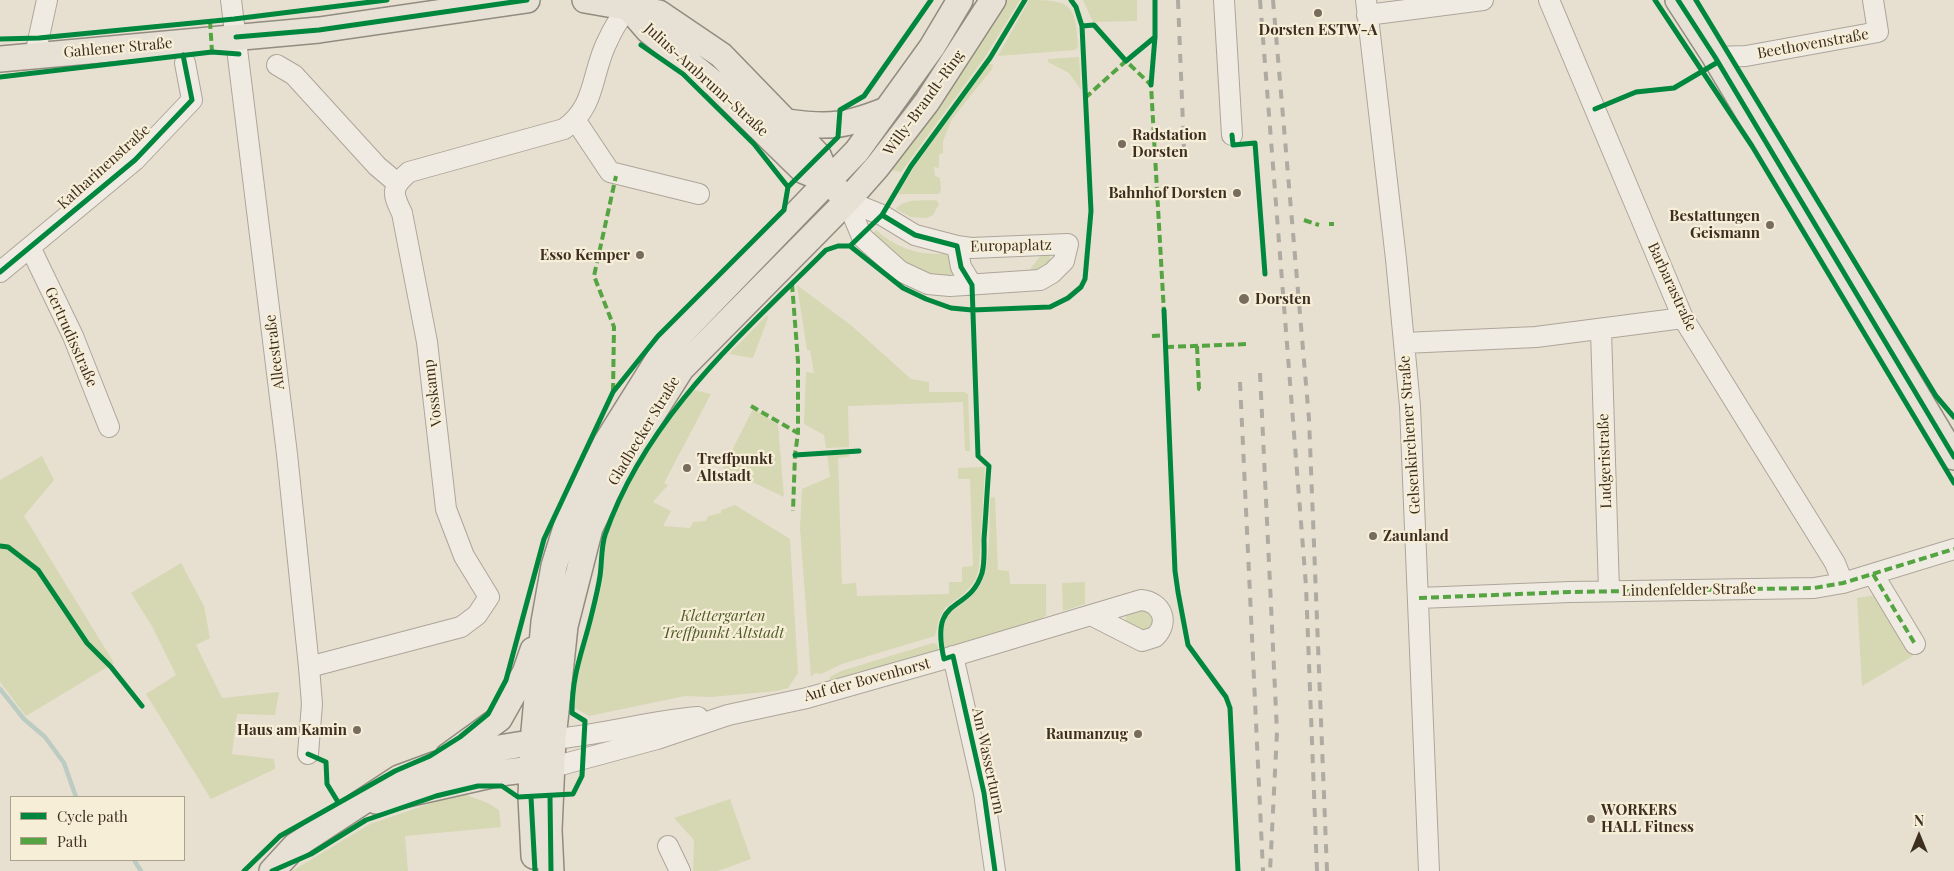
<!DOCTYPE html>
<meta charset="utf-8">
<style>
body{margin:0}
#map{position:relative;width:1954px;height:871px;overflow:hidden;background:#e7e0d1;font-family:"Playfair Display",serif}
canvas{display:block}
.legend{position:absolute;left:10px;top:796px;width:175px;height:65px;box-sizing:border-box;background:#f7eed8;border:1px solid #ada18e;margin:0;padding:6px 9px;list-style:none;font-size:15px;color:#3d2e20}
.legend li{display:flex;align-items:center;gap:10px;height:25px}
.legend b{width:25px;border:1px solid #ada18e}
.north{position:absolute;left:1894px;top:811px;width:50px;height:50px;-webkit-text-stroke:4px #f7eed8;paint-order:stroke;rotate:0deg;font-size:14px;font-weight:700;line-height:20px;text-align:center;color:#3d2e20}
.north::after{content:'';display:block;margin:auto;width:18px;height:22px;background:#3d2e20;clip-path:polygon(50% 0,100% 100%,50% 72%,0 100%)}
</style>
<div id="map">
<canvas width="1954" height="871"></canvas>
<ul class="legend">
<li><b style="height:6px;background:#00873e"></b>Cycle path</li>
<li><b style="height:6px;background:#54a441"></b>Path</li>
</ul>
<div class="north">N</div>
</div>
<script>
const context = document.querySelector('canvas').getContext('2d');
context.lineJoin = 'round';
function paint(path, color) {
  context.fillStyle = color;
  context.fill(path, 'evenodd');
}
function trace(path, color, width, dash) {
  context.strokeStyle = color;
  context.lineWidth = width;
  context.lineCap = dash ? 'butt' : 'round';
  context.setLineDash(dash || []);
  context.stroke(path);
}
function drawText(font, color, halo, rows, align = 'center') {
  context.font = font + ' "Playfair Display",serif';
  context.lineWidth = 4.5;
  context.setLineDash([]);
  context.textBaseline = 'middle';
  context.strokeStyle = halo;
  context.fillStyle = color;
  for (const [text, x, y, turn = 0] of rows) {
    context.save();
    context.translate(x, y);
    context.rotate((+turn || 0) * Math.PI / 180);
    context.textAlign = isNaN(turn) ? turn : align;
    if (halo) context.strokeText(text, 0, 0);
    context.fillText(text, 0, 0);
    context.restore();
  }
}
paint(new Path2D(`
 M1003,0H1020L985,57L901,172L891,170L892,163Z
 M1029,0C1072,0 1076,5 1078,48L1075,50L998,56Z
 M1083,0H1137V21L1093,22Z
 M1079,57L1081,90L1069,73L1048,62V59Z
 M989,64H993L992,69L952,119L943,141V153L939,154V168L934,167L935,176L940,178L941,190L939,194H898L914,167Z
 M936,200L939,204L933,215L926,218L911,217L896,209C904,198 923,201 936,200Z
 M876,230C898,249 921,257 951,253L957,279C918,279 898,258 871,235Z
 M1045,250L1050,254V261L1040,270L1028,272Z
 M797,285L852,326L911,379L929,382V392H964L968,394L970,451H965L963,402L848,406L849,447L826,448L824,435L804,424L806,372L814,373L810,350H807Z
 M767,315L768,318L753,358L729,354Z
 M694,390L711,394L664,483L668,485L653,502L671,511L663,526L690,528L693,522L706,521L708,516L721,513V510L735,505L790,539L798,673L788,688L777,691L711,697L685,696L589,716L575,708C570,676 585,646 594,615C598,602 601,588 603,575C605,562 604,549 607,537C619,498 663,416 694,390Z
 M753,409L778,425L784,497L723,468Z
 M849,453V457L838,458L842,584L856,583L857,596L949,594V582H962V567L973,566L970,479H958V468L985,467L979,567L976,579L965,593L945,608L939,619L935,636L842,664L821,674L815,673L811,677L800,528L802,489L830,477L827,454Z
 M42,456L54,480L24,516L114,663L26,716L0,682V480Z
 M995,497L998,570L1009,571L1010,584H1046V615L1039,621L945,649C934,602 974,610 984,576C991,554 989,522 990,498Z
 M181,563L204,606L210,638L196,645L222,698L279,692L275,715L237,714L232,754L274,759L275,769L211,799L146,694L176,675L152,626L131,593Z
 M1085,582V604L1063,611L1062,583Z
 M1877,595L1913,656L1862,686L1857,598Z
 M1147,609L1156,623L1145,632L1125,623L1126,615Z
 M933,643L937,644L939,652L827,684L831,676L841,671Z
 M461,793L488,803L499,810L501,827L405,836L408,871H292L370,824Z
 M730,799L751,859L718,871H693L694,840L674,818Z`), '#d6d7b3');
trace(new Path2D(`
 M0,689L24,719L45,737L64,763L76,797
 M134,860L141,871`), '#bcccc2', 4.5);
const minor = new Path2D(`
 M231,0L287,454L309,667L312,704L308,754
 M1224,0L1232,135
 M1366,0L1396,259L1410,406L1429,871
 M1549,0L1683,318L1835,563L1843,583
 M1367,15L1483,0
 M35,55L47,0
 M1715,57L1746,56L1878,32L1873,0
 M277,65L294,75L377,166L397,183
 M576,121L610,172L699,194
 M847,201L882,215L915,235L957,246L971,248L1068,244L1064,261L1052,273L1040,280L950,286L928,284L900,271L862,237Z
 M957,246L961,267L972,285
 M31,249L73,336L109,427
 M0,272L135,160L192,100L185,63
 M1601,330L1609,591
 M1404,343L1536,337L1683,318
 M1873,574L1915,644
 M1419,598L1570,592L1814,588L1843,583L1954,549
 M953,656L984,793L995,871
 M309,667L461,627L477,615L489,597L464,556L446,509L427,342L402,213C392,193 391,187 409,172L564,129C597,106 591,72 608,40C614,26 624,12 633,0
 M553,739C602,735 649,721 698,717
 M553,767L657,739L728,715L807,698L944,659L1141,600C1162,602 1170,622 1155,637L1142,641L1091,615
 M668,846L680,871`);
const major = new Path2D(`
 M585,0L659,13L721,55L818,155L829,181L839,192
 M1678,0L1715,57L1954,457
 M628,7L648,30L716,85L804,171L829,181
 M0,59L319,30L527,0
 M787,122C830,128 846,126 886,110
 M448,756L499,719L525,673L533,650
 M376,801L500,773L547,767
 M534,856L531,797L533,742L544,622L554,566L569,518L606,443L663,352L857,151L932,47L960,0
 M272,871L295,846L399,778L437,764L499,748L548,740
 M551,871L549,830L553,739L565,626L590,528L624,459L681,369L847,201L877,167L927,102L993,0`);
trace(minor, '#ada599', 22);
trace(major, '#928b80', 28);
trace(minor, '#efebe3', 20);
trace(major, '#e6e1d4', 25);
trace(new Path2D(`
 M1178,0L1184,150
 M1260,0L1306,586L1317,871
 M1273,0L1309,419L1327,871
 M1260,373L1277,732L1270,871
 M1240,382L1263,871`), '#afaaa2', 4, [9, 9]);
trace(new Path2D(`
 M210,21L212,52
 M1085,98L1126,61L1151,85L1164,313
 M1304,220L1319,225
 M1329,224H1334
 M792,284L798,361V433
 M1152,336L1165,335
 M1197,346L1199,389H1203
 M1166,347L1249,344
 M613,391L614,327L594,276L616,176
 M751,406L798,433L795,455L793,511
 M1873,574L1915,644
 M1419,598L1570,592L1814,588L1843,583L1954,549`), '#54a441', 4, [8, 4]);
trace(new Path2D(`
 M1655,0L1752,146L1954,483
 M1678,0L1715,57L1954,457
 M1696,0L1936,396L1954,417
 M1082,26L1094,25L1126,61L1155,37
 M236,37L319,30L527,0
 M0,39L39,38L234,19L387,0
 M641,45L683,74L754,144L788,187
 M0,77L212,52L239,54
 M1151,85L1155,37V0
 M1595,109L1636,92L1674,88L1718,62
 M1232,135L1233,145L1255,143L1265,274
 M882,215L915,235L957,246L961,267L972,285L978,456L989,466C987,490 986,514 984,539C984,550 985,562 982,573C969,615 929,593 944,659L953,656L984,793L995,871
 M850,246L882,215L911,166L990,58L1025,0
 M0,272L135,160L192,100L183,55
 M1164,310L1175,571L1178,592L1188,645L1226,697L1230,708L1238,871
 M795,455L859,451
 M0,546L8,547L38,570L87,643L111,667L142,706
 M308,754L326,762L327,784L338,802
 M550,796L551,871
 M531,797L535,871
 M244,871L280,836L395,771L430,756L460,737L488,714L506,680L544,539L613,392L658,336L784,210L788,187L838,137L840,110L864,96L931,0
 M272,871L311,854L366,820L436,796L478,786H502L518,797L573,794L582,776L585,721L572,713C572,672 583,651 592,613C595,601 598,589 600,576C602,563 601,548 605,535C646,417 740,336 826,250L838,246H850L903,288L926,299L951,308L972,310L1050,307L1068,298L1081,287L1085,279L1091,211L1082,26L1076,7L1071,0`), '#00873e', 5);
for (const [x, y, r, color] of [
 [1318,13,5,"#786c5e"],
 [1122,144,5,"#786c5e"],
 [1237,193,5,"#786c5e"],
 [1770,225,5,"#786c5e"],
 [640,255,5,"#786c5e"],
 [1244,299,6,"#786c5e"],
 [687,468,5,"#786c5e"],
 [1373,536,5,"#786c5e"],
 [357,730,5,"#786c5e"],
 [1138,734,5,"#786c5e"],
 [1591,819,5,"#786c5e"]
]) {
  const dot = new Path2D();
  dot.arc(x, y, r, 0, 2 * Math.PI);
  context.fillStyle = color;
  context.fill(dot);
  trace(dot, '#f7eed8', 2);
}
drawText('bold 15px', '#3d2e20', '#f7eed8', [
 ["Dorsten ESTW-A",1318,30,"center"],
 ["Radstation",1132,135],
 ["Dorsten",1132,152],
 ["Bahnhof Dorsten",1227,193,"right"],
 ["Bestattungen",1760,216,"right"],
 ["Geismann",1760,233,"right"],
 ["Esso Kemper",630,255,"right"],
 ["Dorsten",1255,299],
 ["Treffpunkt",697,459],
 ["Altstadt",697,476],
 ["Zaunland",1383,536],
 ["Haus am Kamin",347,730,"right"],
 ["Raumanzug",1128,734,"right"],
 ["WORKERS",1601,810],
 ["HALL Fitness",1601,827]
], 'left');
drawText('15px', '#3d2e20', '#f7eed8', [
 ["Beethovenstraße",1813,44,-10],
 ["Gahlener Straße",118,48,-5],
 ["Julius-Ambrunn-Straße",706,80,42],
 ["Willy-Brandt-Ring",924,103,-54],
 ["Katharinenstraße",104,167,-42],
 ["Europaplatz",1011,246,-1],
 ["Barbarastraße",1672,287,65],
 ["Gertrudisstraße",71,337,66],
 ["Alleestraße",275,352,-97],
 ["Vosskamp",433,393,-97],
 ["Gladbecker Straße",644,431,-59],
 ["Gelsenkirchener Straße",1410,435,-94],
 ["Ludgeristraße",1605,461,-92],
 ["Lindenfelder Straße",1689,590,-1],
 ["Auf der Bovenhorst",867,680,-15],
 ["Am Wasserturm",988,761,78]
]);
drawText('italic 15px', '#4d5a26', '#f7eed8', [
 ["Klettergarten",723,616],
 ["Treffpunkt Altstadt",723,633]
]);
</script>
